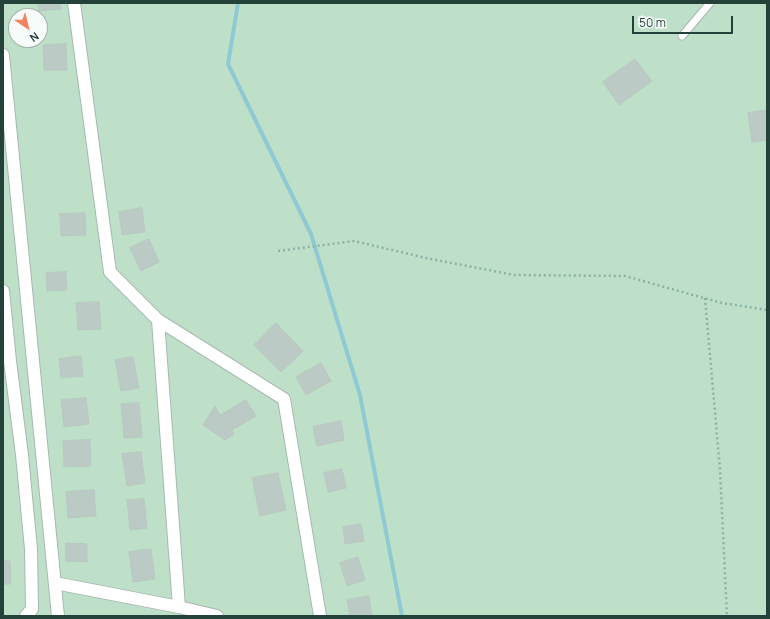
<!DOCTYPE html>
<style>
body{margin:0}
#map{position:relative;width:770px;height:619px;overflow:hidden;background:#e6efeb;font-family:Manrope,sans-serif}
canvas{display:block}
.frame{position:absolute;inset:0;border:4px solid #24423a;pointer-events:none}
.north{position:absolute;left:8px;top:8px;width:40px;height:40px;box-sizing:border-box;background:#f7fbf9;border:1px solid #a3b1ad;border-radius:50%;rotate:145deg;font-size:11px;font-weight:700;line-height:16px;text-align:center;color:#24423a}
.north::after{content:'';display:block;margin:auto;width:14px;height:18px;background:#f4845f;clip-path:polygon(50% 0,100% 100%,50% 72%,0 100%)}
.scale{position:absolute;left:632px;top:16px;width:101px;height:18px;box-sizing:border-box;border:2px solid #24423a;border-top:0;padding-left:5px;font-size:12px;line-height:14px;white-space:nowrap;color:#24423a;-webkit-text-stroke:3px #f7fbf9;paint-order:stroke}
</style>
<div id="map">
<canvas width="770" height="619"></canvas>
<div class="frame"></div>
<div class="north">N</div>
<div class="scale">50 m</div>
</div>
<script>
const context = document.querySelector('canvas').getContext('2d');
context.lineJoin = 'round';
function paint(path, color) {
  context.fillStyle = color;
  context.fill(path, 'evenodd');
}
function trace(path, color, width, dash) {
  context.strokeStyle = color;
  context.lineWidth = width;
  context.lineCap = dash ? 'butt' : 'round';
  context.setLineDash(dash || []);
  context.stroke(path);
}
paint(new Path2D(`
 M3,3H767V616H3ZM16,16H40V40H16Z`), '#bfe0c8');
trace(new Path2D(`
 M238,3L228,64L311,234L360,395L402,616`), '#8ec9d4', 4);
const building = new Path2D(`
 M38,3H60L61,9L39,11Z
 M66,44L67,70H44L43,45Z
 M635,59L652,81L619,105L603,82Z
 M767,110V140L752,142L748,113Z
 M142,208L145,232L122,235L119,212Z
 M85,213L86,235L61,236L60,214Z
 M149,239L159,262L141,271L130,248Z
 M66,272L67,290L47,291L46,273Z
 M99,302L101,329L78,330L76,303Z
 M276,323L303,351L281,372L254,345Z
 M81,356L83,376L61,378L59,359Z
 M133,357L139,388L121,391L115,360Z
 M321,363L331,381L306,395L296,377Z
 M86,398L89,424L64,427L61,400Z
 M246,400L256,416L232,430L234,434L225,440L203,425L215,406L220,415Z
 M139,403L142,437L124,438L121,404Z
 M341,421L344,440L317,446L313,427Z
 M90,440L91,466L64,467L63,441Z
 M141,452L145,483L127,486L122,454Z
 M342,469L346,488L328,492L324,473Z
 M278,473L286,510L260,516L252,478Z
 M94,490L96,516L68,518L66,492Z
 M144,499L147,528L130,530L127,500Z
 M361,524L364,541L345,544L343,527Z
 M66,543L87,544V562L66,561Z
 M151,549L155,579L133,582L129,552Z
 M358,557L365,580L347,586L340,563Z
 M3,561H10L11,584H3Z
 M369,596L372,616H350L347,600Z`);
paint(building, '#bbcac4');
trace(building, '#b8c9c2', 1);
const service = new Path2D(`
 M682,36L710,3`);
const minor = new Path2D(`
 M74,3L110,272L158,320L284,399L320,616
 M3,55L58,616
 M3,291L10,361L22,455L31,549L32,609L26,616
 M158,320L179,607
 M55,583L179,607L217,616`);
trace(service, '#a8b8b2', 9);
trace(minor, '#a8b8b2', 14);
trace(new Path2D(`
 M278,251L354,241L426,258L514,275L625,276L722,303L767,310
 M705,298L720,470L727,616`), '#86b3a5', 2.5, [2, 3]);
trace(service, '#fff', 7);
trace(minor, '#fff', 12);
</script>
